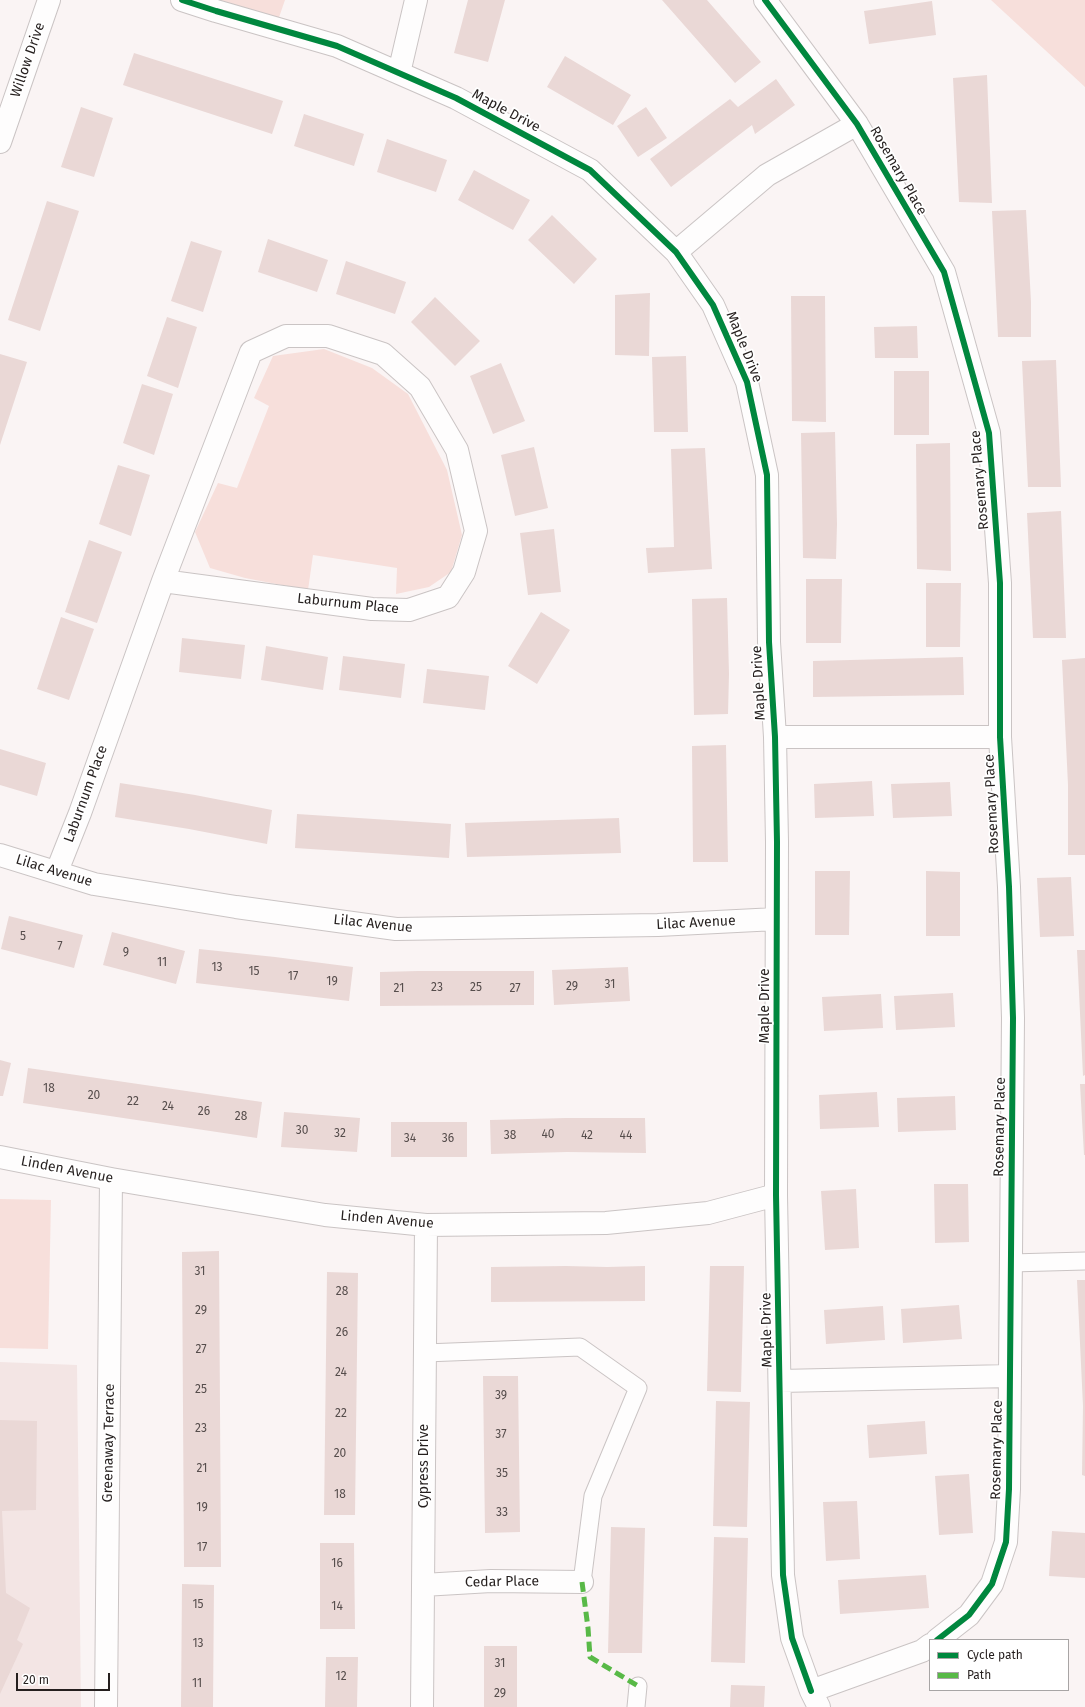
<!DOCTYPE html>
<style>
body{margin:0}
#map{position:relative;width:1085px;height:1707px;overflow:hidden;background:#faf4f4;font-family:"Fira Sans",sans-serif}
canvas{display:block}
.legend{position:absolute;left:929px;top:1639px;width:140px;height:52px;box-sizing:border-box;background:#fff;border:1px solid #a8a5a5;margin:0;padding:5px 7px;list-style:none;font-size:12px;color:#251f1e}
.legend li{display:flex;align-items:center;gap:8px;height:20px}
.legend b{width:20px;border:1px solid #a8a5a5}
.scale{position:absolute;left:16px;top:1673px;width:94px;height:18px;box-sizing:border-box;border:2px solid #251f1e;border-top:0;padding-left:5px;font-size:12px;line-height:14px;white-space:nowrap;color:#251f1e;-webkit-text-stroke:3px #fff;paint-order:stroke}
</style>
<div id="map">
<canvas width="1085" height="1707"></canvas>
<ul class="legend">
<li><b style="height:5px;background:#00873e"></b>Cycle path</li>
<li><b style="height:5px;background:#58b947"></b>Path</li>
</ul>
<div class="scale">20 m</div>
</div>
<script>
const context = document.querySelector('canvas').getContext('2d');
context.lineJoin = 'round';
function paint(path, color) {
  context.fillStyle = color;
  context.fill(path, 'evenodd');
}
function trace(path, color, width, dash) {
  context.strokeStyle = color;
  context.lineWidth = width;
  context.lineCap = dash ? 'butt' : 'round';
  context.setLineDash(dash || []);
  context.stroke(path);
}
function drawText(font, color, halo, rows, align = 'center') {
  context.font = font + ' "Fira Sans",sans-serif';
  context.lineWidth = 3.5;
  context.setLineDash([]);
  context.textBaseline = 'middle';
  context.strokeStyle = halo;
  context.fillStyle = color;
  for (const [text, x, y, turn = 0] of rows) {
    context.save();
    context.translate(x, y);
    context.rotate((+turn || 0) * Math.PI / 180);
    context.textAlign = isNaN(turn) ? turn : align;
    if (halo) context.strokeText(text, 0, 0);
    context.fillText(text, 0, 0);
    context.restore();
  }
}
paint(new Path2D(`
 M0,1362L77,1365L81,1707H0Z`), '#f3e5e4');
paint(new Path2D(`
 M201,0H285L276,26Z
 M991,0H1085V87Z
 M324,349L372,368L408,394L447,470L462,535L451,572L429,587L396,594L397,568L313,555L308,590L245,578L210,568L195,532L218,483L237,488L269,406L254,398L273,356Z
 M0,1199L51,1200L48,1349L0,1348Z`), '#f7dfdb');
paint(new Path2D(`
 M468,0H505L488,62L454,53Z
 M662,0H707L761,62L735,83Z
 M932,1L936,35L869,44L864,11Z
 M134,53L283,101L272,134L123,85Z
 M565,56L631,95L613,125L547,87Z
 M987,75L992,203L959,202L953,78Z
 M776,79L795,105L755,134L752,125L671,187L650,159L730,99L738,107Z
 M81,107L113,118L94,177L61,167Z
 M646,107L667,138L638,157L617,126Z
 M304,114L364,134L354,166L294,146Z
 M387,139L447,160L436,192L377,172Z
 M474,170L530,200L513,230L458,200Z
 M47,201L79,211L40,331L8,320Z
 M1026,210L1031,302V337H998L992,211Z
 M552,215L597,259L574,284L528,240Z
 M268,239L328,260L317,292L258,272Z
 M191,241L222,251L203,312L171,301Z
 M346,261L406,282L395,314L336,294Z
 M650,293L649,356L615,355V295Z
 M791,296H825L826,422L792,421Z
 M435,297L480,341L455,366L411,322Z
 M167,317L197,327L178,388L147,376Z
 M917,326L918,358H875L874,327Z
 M0,354L27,362L0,445Z
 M686,356L688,432H654L652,357Z
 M1056,360L1061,487H1028L1022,361Z
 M501,363L525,421L493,434L470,376Z
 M894,371H929V435H894Z
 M142,384L173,394L154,455L123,443Z
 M835,432L837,524L836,559L803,558L801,433Z
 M950,443L951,571L917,569L916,444Z
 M534,447L548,508L515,516L501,455Z
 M705,448L712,569L648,573L646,548L674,547L671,449Z
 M118,465L150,475L131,536L99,524Z
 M1061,511L1066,638H1033L1027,513Z
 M554,529L561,592L528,595L520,533Z
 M89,540L122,552L97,623L65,612Z
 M806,579H842L841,643H806Z
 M926,583H961L960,647H926Z
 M727,598L729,674L728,714L694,715L692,599Z
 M541,612L570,630L537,684L508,666Z
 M61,617L94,629L69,700L37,689Z
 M182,638L245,645L241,679L179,672Z
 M266,646L328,657L323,690L261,680Z
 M343,656L405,664L401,698L339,690Z
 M963,657L964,695L813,697V661Z
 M1085,658V855H1068V785L1062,660Z
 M427,669L489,676L485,710L423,703Z
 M726,745L728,862H693L692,746Z
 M0,749L46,763L37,796L0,785Z
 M872,781L874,816L815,818L814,784Z
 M950,782L952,816L893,818L891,784Z
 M120,783L195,795L272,810L267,844L189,829L115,817Z
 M297,814L451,824L449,858L295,848Z
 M619,818L621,853L467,857L465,823Z
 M815,871H850L849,935H815Z
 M926,871L960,872V936H926Z
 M1071,877L1074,936L1040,937L1037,878Z
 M9,916L83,935L74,968L1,949Z
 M112,932L185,951L176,984L103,965Z
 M199,949L275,957L353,967L349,1001L196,983Z
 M1077,950H1085V1075L1083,1076Z
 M628,967L630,1001L554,1005L552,970Z
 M418,971H534V1005L380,1006V972Z
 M953,993L955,1027L896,1030L894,996Z
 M881,994L883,1028L824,1031L822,997Z
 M0,1060L11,1063L3,1096H0Z
 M28,1068L262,1102L257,1138L23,1103Z
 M1080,1084H1085V1155H1084Z
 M877,1092L879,1127L820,1129L819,1095Z
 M955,1096L956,1130L898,1132L897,1098Z
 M284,1112L360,1118L357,1152L281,1147Z
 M566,1118H645L646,1153L567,1152L491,1154L490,1120Z
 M391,1122H467V1157H391Z
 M934,1184H968L969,1242L935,1243Z
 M856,1189L859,1248L825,1250L821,1191Z
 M219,1251L221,1567H184L182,1252Z
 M566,1266L607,1267L645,1266V1301L491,1302V1267Z
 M710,1266H744L741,1392L707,1391Z
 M327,1272L358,1273L355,1515H324Z
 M1077,1280H1085V1476L1082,1475L1083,1406Z
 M959,1305L962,1339L903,1343L901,1309Z
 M883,1306L885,1340L826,1344L824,1310Z
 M483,1376H518L520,1532L485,1533Z
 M716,1401L750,1402L747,1527L713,1526Z
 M0,1420L37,1421L36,1510L2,1511L6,1593L30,1608L17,1640L23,1644L0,1694Z
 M925,1421L927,1454L869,1458L867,1425Z
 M969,1474L973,1533L939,1535L935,1476Z
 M857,1501L860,1559L826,1561L823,1502Z
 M611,1527L645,1528L642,1653H608Z
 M1052,1531L1085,1533V1578L1049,1576Z
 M714,1537L748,1538L745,1663L711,1662Z
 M320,1543H354L355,1629H320Z
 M926,1575L929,1608L840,1614L838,1580Z
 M182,1584L214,1585L213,1707H181Z
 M484,1646H517V1707H484Z
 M326,1657H358L357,1707H325Z
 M731,1685L765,1686L764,1707H730Z`), '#ead8d6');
const service = new Path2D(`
 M1011,1263L1085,1261
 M425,1353L580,1347L638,1388L593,1496L582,1582
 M636,1707L638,1686`);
const minor = new Path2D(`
 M182,0L216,11L337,46L456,98L590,170L676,252L713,305L747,382L767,475L769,642L775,737L777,842L776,1195L783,1575L792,1638L811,1691
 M765,0L857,124L944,272L989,433L1000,583V737L1009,887L1013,1018L1009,1489L1006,1542L992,1584L969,1615L937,1640
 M399,73L416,0
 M0,142L49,0
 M676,252L767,175L857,124
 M775,737H1000
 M0,855L94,884L236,907L396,929L658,925L776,919
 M57,871L80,813L163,581L251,352L286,336H328L383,354L420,387L457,450L476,531L464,572L448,597L409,610L372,609L163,581
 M0,1157L111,1179L325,1215L426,1225L606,1223L708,1213L776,1195
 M780,1381L1010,1376
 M423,1585L491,1581L582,1582
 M106,1707L111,1179
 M422,1707L426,1225
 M819,1707L811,1691L922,1651L930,1645`);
trace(service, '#cac4c4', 19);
trace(minor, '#cac4c4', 24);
trace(service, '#fefdfd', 17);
trace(minor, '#fefdfd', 22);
trace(new Path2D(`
 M582,1582L588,1628L590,1657L638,1686`), '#58b947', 5, [10, 5]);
trace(new Path2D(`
 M182,0L216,11L337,46L456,98L590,170L676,252L713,305L747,382L767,475L769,642L775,737L777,842L776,1195L783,1575L792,1638L811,1691
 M765,0L857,124L944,272L989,433L1000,583V737L1009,887L1013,1018L1009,1489L1006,1542L992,1584L969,1615L937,1640`), '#00873e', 6);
drawText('12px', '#564d4c', null, [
 ["5",23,937],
 ["7",60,947],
 ["9",126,953],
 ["11",162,963],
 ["13",217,968],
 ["15",254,972],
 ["17",293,977],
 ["19",332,982],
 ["31",610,985],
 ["29",572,987],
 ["23",437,988],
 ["25",476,988],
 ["21",399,989],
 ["27",515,989],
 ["18",49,1089],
 ["20",94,1096],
 ["22",133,1102],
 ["24",168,1107],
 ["26",204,1112],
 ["28",241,1117],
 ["30",302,1131],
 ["32",340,1134],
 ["40",548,1135],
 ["38",510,1136],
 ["42",587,1136],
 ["44",626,1136],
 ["34",410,1139],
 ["36",448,1139],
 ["31",200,1272],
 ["28",342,1292],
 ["29",201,1311],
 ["26",342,1333],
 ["27",201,1350],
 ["24",341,1373],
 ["25",201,1390],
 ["39",501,1396],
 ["22",341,1414],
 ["23",201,1429],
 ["37",501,1435],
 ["20",340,1454],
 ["21",202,1469],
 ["35",502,1474],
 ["18",340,1495],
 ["19",202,1508],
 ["33",502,1513],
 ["17",202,1548],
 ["16",337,1564],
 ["15",198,1605],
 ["14",337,1607],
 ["13",198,1644],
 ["31",500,1664],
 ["12",341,1677],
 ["11",197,1684],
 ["29",500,1694]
]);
drawText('14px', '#251f1e', '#fff', [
 ["Willow Drive",28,60,-71],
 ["Maple Drive",506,111,28],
 ["Rosemary Place",898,171,60],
 ["Maple Drive",744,347,68],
 ["Rosemary Place",980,480,-95],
 ["Laburnum Place",348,604,6],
 ["Maple Drive",759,683,-93],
 ["Laburnum Place",86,794,-70],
 ["Rosemary Place",992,804,-93],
 ["Lilac Avenue",54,871,17],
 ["Lilac Avenue",696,923,-3],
 ["Lilac Avenue",373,924,6],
 ["Maple Drive",765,1006,-90],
 ["Rosemary Place",1000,1127,-89],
 ["Linden Avenue",67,1170,11],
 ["Linden Avenue",387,1220,5],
 ["Maple Drive",767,1330,-91],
 ["Greenaway Terrace",109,1443,-89],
 ["Rosemary Place",997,1450,-89],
 ["Cypress Drive",424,1466,-90],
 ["Cedar Place",502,1582,-1]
]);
</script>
